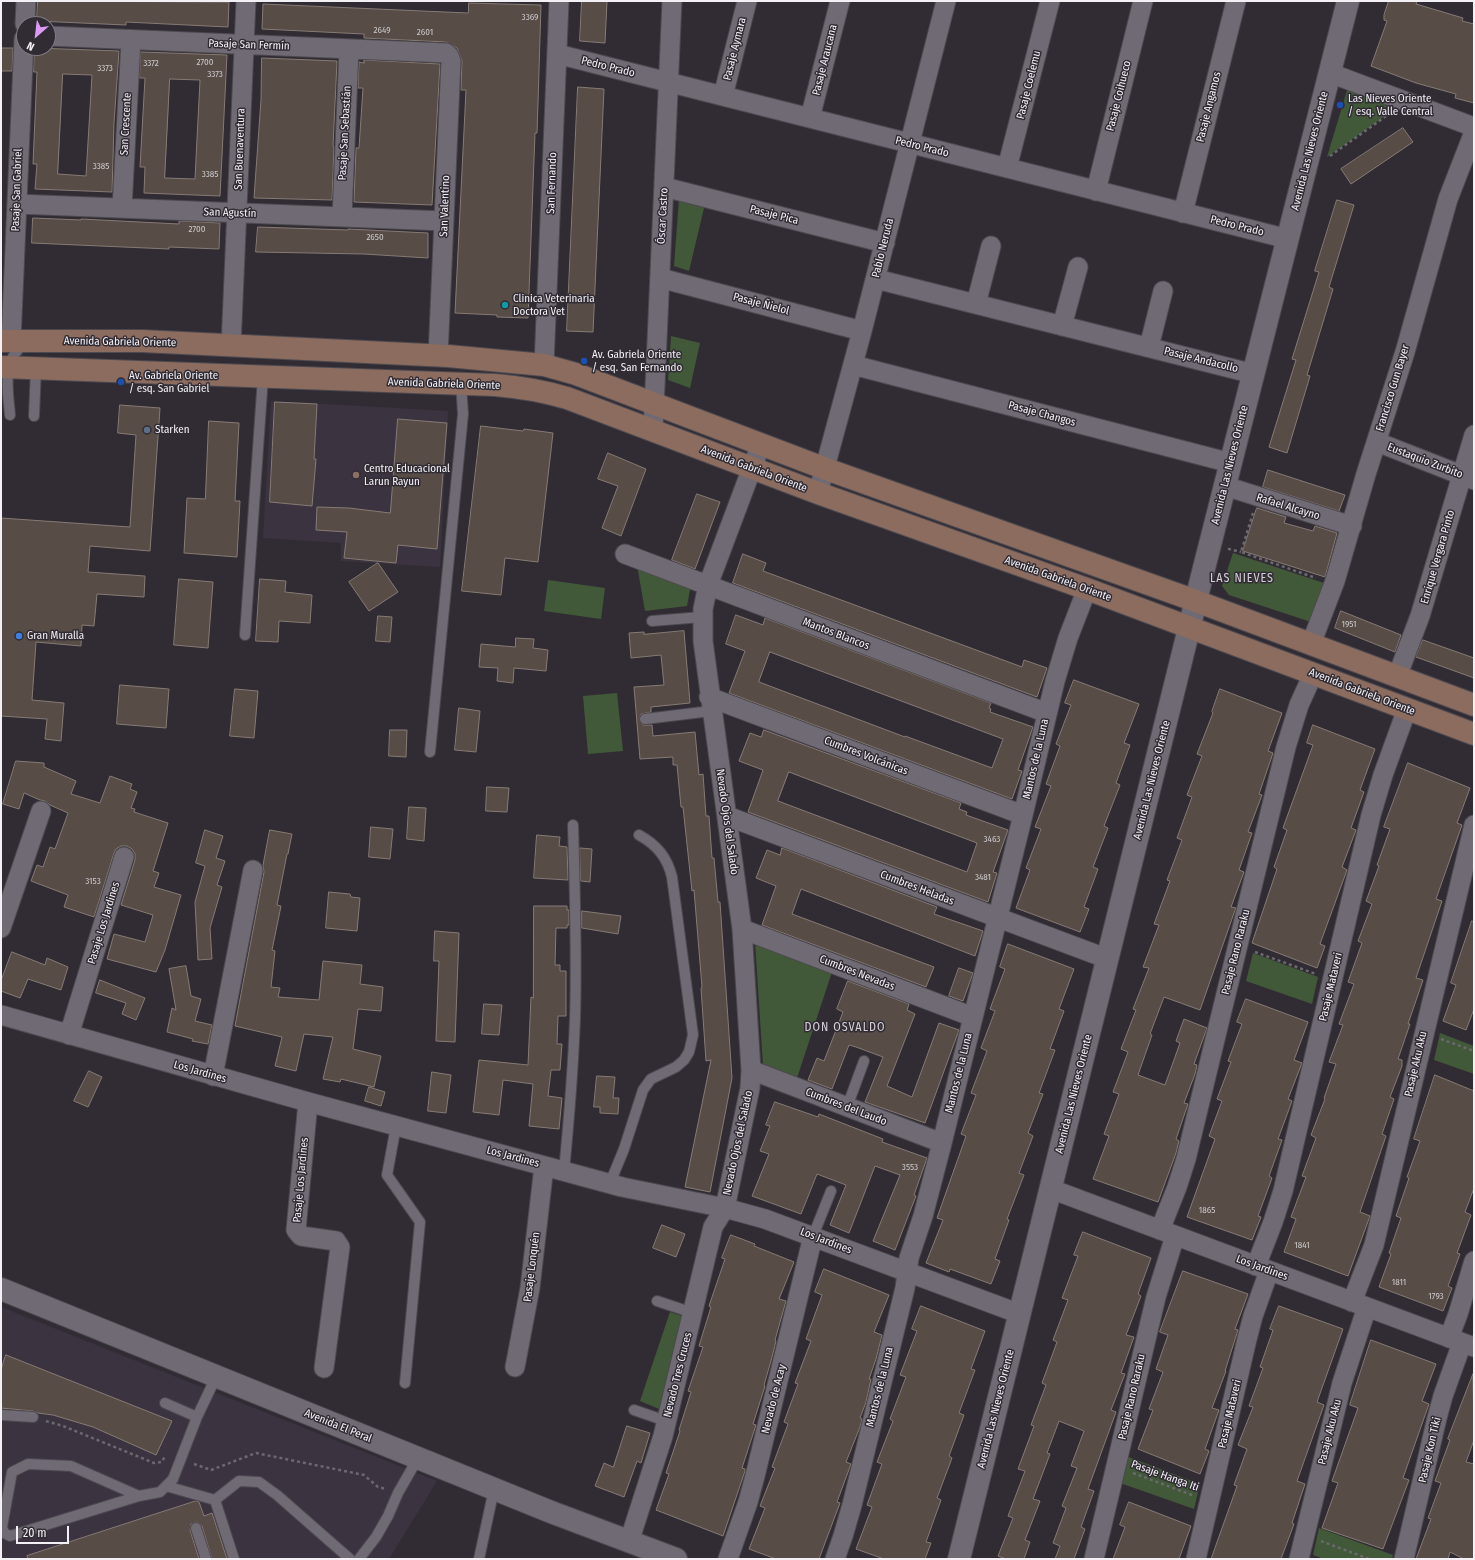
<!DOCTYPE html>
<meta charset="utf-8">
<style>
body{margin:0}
#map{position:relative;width:1475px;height:1560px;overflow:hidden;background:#312c34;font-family:"Fira Sans Condensed",sans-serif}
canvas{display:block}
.frame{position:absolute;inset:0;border:2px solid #f3f0f6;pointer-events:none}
.north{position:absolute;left:16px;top:16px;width:40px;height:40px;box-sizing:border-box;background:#312c34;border:1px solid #7f7a82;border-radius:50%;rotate:208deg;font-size:11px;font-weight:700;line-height:16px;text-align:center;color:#f3f0f6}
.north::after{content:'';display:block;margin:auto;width:14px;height:18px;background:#dc99f5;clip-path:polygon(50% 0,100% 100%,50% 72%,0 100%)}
.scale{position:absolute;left:16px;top:1526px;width:53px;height:18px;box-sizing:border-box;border:2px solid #f3f0f6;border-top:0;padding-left:5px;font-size:12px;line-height:14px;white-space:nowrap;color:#f3f0f6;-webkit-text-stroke:3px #312c34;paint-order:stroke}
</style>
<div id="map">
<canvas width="1475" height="1560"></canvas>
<div class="frame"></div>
<div class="north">N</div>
<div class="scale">20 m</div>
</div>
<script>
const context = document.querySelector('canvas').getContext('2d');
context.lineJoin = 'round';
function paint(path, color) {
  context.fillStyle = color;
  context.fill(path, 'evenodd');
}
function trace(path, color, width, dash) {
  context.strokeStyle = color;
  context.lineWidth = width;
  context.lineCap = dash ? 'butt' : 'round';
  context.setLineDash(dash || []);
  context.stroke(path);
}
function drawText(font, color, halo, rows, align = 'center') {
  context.font = font + ' "Fira Sans Condensed",sans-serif';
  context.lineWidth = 3;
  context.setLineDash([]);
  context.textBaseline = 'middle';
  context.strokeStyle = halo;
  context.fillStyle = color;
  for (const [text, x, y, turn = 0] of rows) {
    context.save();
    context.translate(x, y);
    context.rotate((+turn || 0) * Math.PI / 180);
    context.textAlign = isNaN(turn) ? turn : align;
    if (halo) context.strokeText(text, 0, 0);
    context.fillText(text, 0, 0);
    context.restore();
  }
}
paint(new Path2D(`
 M271,401L448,411L440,567L341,561V543L263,538Z
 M1,1307L437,1481L389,1559H1Z`), '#3c3341');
paint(new Path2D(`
 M1348,87L1399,106L1327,157Z
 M679,199L705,204L689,271L674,266Z
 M671,336L700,343L690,388L668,380Z
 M1233,553L1327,584L1311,622L1229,595L1222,586Z
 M637,565L691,584L687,606L645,611Z
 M548,580L605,588L601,619L544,611Z
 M617,693L623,751L588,754L583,696Z
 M755,942L832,972L797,1078L763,1065Z
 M1253,953L1318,977L1312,1004L1246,981Z
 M1440,1033L1474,1046V1074L1434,1060Z
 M670,1312L685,1317L664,1411L640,1401Z
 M1126,1456L1200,1484L1194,1509L1120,1483Z
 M1319,1528L1393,1555L1392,1559H1324L1313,1555Z`), '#415938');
const building = new Path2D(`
 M38,1L229,2L228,27L126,22V25L37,21Z
 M582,1H607L605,43L580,41Z
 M1389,1H1417L1416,4L1463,18L1462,21L1474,24V103L1455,98L1456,94L1416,83L1371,66L1387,21L1384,20V15Z
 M469,3L541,5L538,103L537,133H535L528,318L497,317V315L455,313L466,90H461L462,61L457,48L446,42L364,38V34L262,29L263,4L468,13Z
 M1,48H13L12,71H1Z
 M35,48L119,51L114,123L112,192L35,189L37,164H33L37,72H34ZM63,74L92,75L86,176L58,174Z
 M141,52L227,55L220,196L144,193L145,167H140L145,78H140ZM170,79L200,80L195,179L165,178Z
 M262,58L337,61L333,146L334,147L332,200L254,198L261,100Z
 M364,60L440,64L432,205L354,202L356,148H359L363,88H358L359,62L364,63Z
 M578,87L604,89L593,332L567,331Z
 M1403,128L1413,142L1351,184L1341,169Z
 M1337,200L1354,205L1329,287L1333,289L1307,375L1310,376L1287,453L1269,447L1296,360L1292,359L1319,272L1315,271Z
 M33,218L81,220V219L179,224V221L220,223L219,249L169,247V249L32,243Z
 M258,227L348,230V229L428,233V258L364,254L256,252Z
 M275,402L317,404L314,459H316L312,506L270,502Z
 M120,405L160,408L150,551L90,546L88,572L145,576L144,597L97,594L94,626L82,625L81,646L36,642L32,700L64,703L61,741L45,739L47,719L1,716V518L130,527L136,435L118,433Z
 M398,419L447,423L437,549L398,545L396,563L344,558L347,532L316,530L317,507L349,508L390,513Z
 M209,421L239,423L235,501H240L237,557L184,553L187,498L205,499Z
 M481,426L523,431L524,429L553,433L538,562L505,558L501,595L462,591Z
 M608,453L646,469L621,536L602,528L618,486L598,479Z
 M1268,470L1345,495L1339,511L1263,487Z
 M697,494L720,502L695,569L672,560Z
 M1257,508L1286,517L1284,523L1313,531L1315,526L1337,533L1325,577L1243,551Z
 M743,554L766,563L763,571L1022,667L1024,660L1047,668L1037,697L733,583Z
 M378,563L398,592L369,611L349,582Z
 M179,579L213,582L208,648L174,645Z
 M260,579L286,581L285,592L312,595L310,623L279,621L278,642L256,641Z
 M1341,611L1401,635L1395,652L1335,628Z
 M736,615L763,625L765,618L991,703L989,708L991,709L990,712L1033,727L1018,770L1022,771L1012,799L729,693L745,651L726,644ZM770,652L1003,739L992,768L905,736V737L759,682Z
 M378,616L392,617L390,642L376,641Z
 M684,631L690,703L651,707V712L641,714L639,719L643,725H652L653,736L695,732L699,775L703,774L706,816H709L712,858H714L718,902H720L732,1078L710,1192L685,1187L711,1060L706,1061L701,988L702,987L694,890L692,891L683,807H681L677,765H673V757L640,759L634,687L664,685L661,655L631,658L629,633L644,632V634Z
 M516,638L534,639L533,648L548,650L546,671L514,668L513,683L497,681L498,668L479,667L481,644L515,647Z
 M1423,640L1474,658V678L1416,657Z
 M1074,680L1139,704L1124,743L1130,745L1116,783L1120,785L1104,826L1108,828L1093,867L1098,869L1084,907L1089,909L1080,932L1016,908L1030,870L1026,868L1041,829L1035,827L1051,786L1046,784L1060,746L1056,744L1071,705L1065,703Z
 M120,685L169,689L166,728L117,724Z
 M235,689L258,691L254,738L230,736Z
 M1220,689L1282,713L1268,751L1273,753L1259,794L1262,795L1248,832L1252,833L1239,870L1244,872L1231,907L1236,908L1234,913L1200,1010L1164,997L1150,1034L1152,1035L1138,1075L1165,1085L1180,1043L1176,1041L1184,1019L1207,1028L1194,1064L1197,1065L1195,1074L1184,1103L1188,1104L1176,1139L1179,1141L1176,1153L1158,1202L1093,1179L1109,1136L1104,1134L1119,1094L1113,1092L1128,1052L1121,1049L1136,1010L1133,1009L1149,968L1143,967L1159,925L1154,924L1170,881L1167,880L1182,840L1177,838L1192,797L1187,795L1202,756L1197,754L1213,713L1212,712Z
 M459,708L480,711L476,752L455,750Z
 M1313,725L1375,749L1360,790L1364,792L1351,828L1356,830L1342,867L1347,870L1320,944L1325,946L1317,968L1252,943L1277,869L1274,867L1287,830L1283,828L1313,745L1307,743Z
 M390,730H407L406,757L389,756Z
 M764,730L961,803L959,809L967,812L966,815L1008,830L993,872L997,873L988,902L748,812L763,770L739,761L750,733L761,737ZM789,772L977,843L967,872L778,801Z
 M16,761L44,763V767L76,781L71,794L100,803L110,776L132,784L130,789L137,792L131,808L135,809L134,812L168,823L153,871L159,873L154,887L181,895L165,950L156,972L107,959L114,934L145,942L153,915L121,905L135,860V854L132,849L127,846H121L116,849L114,853L94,917L64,907L68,895L31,881L37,865L43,867L50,847L55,849L68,813L50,805L45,801L40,800L24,793L19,809L3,804Z
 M1408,763L1470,788L1457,823L1462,825L1436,899L1442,901L1416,978L1423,980L1408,1024H1410L1398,1059L1402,1060V1066L1390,1097L1394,1099L1382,1134L1386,1136L1360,1212L1370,1216L1348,1276L1284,1252L1296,1219L1291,1217L1306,1177L1302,1176L1316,1138L1311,1135L1325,1099L1324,1098L1336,1064L1329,1062L1343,1025L1339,1024L1354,984L1348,982L1362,943L1358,941L1372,904L1366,901L1379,866L1377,865L1390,829L1384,827Z
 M487,787L509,788L507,812L486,811Z
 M409,807L426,808L424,841L407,839Z
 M371,827L393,829L390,859L369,857Z
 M205,830L223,836L216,858L225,861L217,885L222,887L210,928L212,959L198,960L195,902L205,866L196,863Z
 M270,830L292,834L288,854H287L277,905L281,906L272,950L275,951L271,987L280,988L278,997L319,1000L323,961L362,965L360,984L383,987L381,1011L358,1009L353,1049L381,1056L374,1087L341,1079L340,1082L323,1079L333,1037L304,1034L296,1071L275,1066L282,1037L235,1026L264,872L263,866Z
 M537,835L560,837L559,846L567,847L568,880L534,878Z
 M580,848L592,849L590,882L581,881Z
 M782,848L937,907L934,914L983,931L975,956L801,889L792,914L934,967L926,987L762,925L776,886L756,878L767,850L780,855Z
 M329,892L350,894L351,897L360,898L357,931L326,928Z
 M534,906H567V910H569V925H567V928H556L555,965H560V971H566V1016H558L557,1044H562L560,1070H551L548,1096L562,1098L559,1129L529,1126L533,1084L503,1080L499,1115L473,1112L479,1060L528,1065L531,997L533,998Z
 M582,911L621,916L618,934L582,928Z
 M1472,921L1474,922V1009L1466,1030L1443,1021L1456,985L1451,983Z
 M435,931L459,933L455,1042L436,1041L439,961H434Z
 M1008,944L1074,969L1059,1009L1064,1011L1050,1049L1055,1050L1039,1093L1043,1094L1028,1133L1033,1136L1019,1173L1024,1175L1007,1219L1009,1220L995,1259L1000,1261L991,1284L950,1269L949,1272L926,1263L943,1220L937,1218L966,1136L961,1134L976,1095L971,1093L987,1051L981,1048L995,1011L990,1009L1005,969L1000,967Z
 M12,952L45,965L47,958L68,967L61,990L28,979L20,998L1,991V981Z
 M186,966L191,996L201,999L195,1021L212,1025L208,1044L192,1041L193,1039L167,1032L172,1008L176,1010L169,969Z
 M959,968L973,973L963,1001L949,996Z
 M100,980L145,998L136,1020L122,1014L126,1003L96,993Z
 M848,981L909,1004L907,1010L915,1014L887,1086L912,1097L939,1023L959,1030L925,1123L865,1102L883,1057L856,1047L849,1045L832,1089L808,1080L817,1058L824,1061L843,1012L837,1009Z
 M1246,999L1308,1022L1294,1060L1302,1063L1288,1099L1292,1101L1278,1139L1282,1140L1269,1176L1272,1178L1258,1216L1261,1217L1252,1240L1187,1217L1215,1139L1209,1136L1222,1101L1217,1099L1231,1062L1228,1061L1242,1024L1237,1022Z
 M484,1004L502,1005L499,1035L482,1034Z
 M89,1071L102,1077L88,1107L74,1101Z
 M432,1072L451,1075L446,1113L428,1111Z
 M1435,1075L1474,1091V1188L1465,1212L1471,1215L1457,1253L1460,1254L1448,1286L1452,1288L1443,1311L1379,1287L1391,1254L1389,1253L1401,1218L1396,1216L1409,1178L1407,1177L1420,1141L1414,1139Z
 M597,1076L615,1077L613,1098H619L618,1114L600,1113V1107H594Z
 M369,1087L385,1092L381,1106L365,1101Z
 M775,1102L818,1117L819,1114L883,1139L882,1142L927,1158L914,1195L916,1196L895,1250L873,1241L900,1175L875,1166L849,1233L830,1225L846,1185L817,1174L801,1214L752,1196L769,1154L760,1151L770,1126L766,1125Z
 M662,1225L685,1234L676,1257L653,1248Z
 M1083,1232L1151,1258L1138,1294L1141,1296L1126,1335L1134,1337L1121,1373L1125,1374L1111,1410L1116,1412L1088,1489L1094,1491L1081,1527L1085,1529L1074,1559H1055L1060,1546L1053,1543L1066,1508L1062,1506L1077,1468L1071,1466L1084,1431L1059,1421L1047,1453L1050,1454L1033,1499L1040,1501L1025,1540L1030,1542L1024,1559H1006L998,1556L1013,1518L1008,1516L1025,1471L1018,1469L1034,1426L1031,1425L1046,1385L1042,1383L1057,1342L1053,1340L1068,1300L1062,1298L1078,1256L1074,1255Z
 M731,1235L755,1244L754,1246L794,1262L779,1299L786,1301L775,1340L776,1341L771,1361L764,1385L765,1386L753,1424L756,1425L742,1468L745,1469V1471L723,1536L656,1510L669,1474L666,1473L680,1431L679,1430L691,1392L688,1391L703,1347L699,1346L711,1307L709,1306L725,1259L722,1258Z
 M824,1269L889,1295L874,1332L882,1335L876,1359L869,1379H871L866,1402L860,1418L862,1419L860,1427L846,1462L851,1464L837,1502L840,1503L819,1559H776L749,1549L765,1508L760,1506L775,1468L772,1467L788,1424L784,1422L798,1384L795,1383L811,1341L806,1339L822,1295L815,1292Z
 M1183,1271L1248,1294L1235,1329L1238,1330L1225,1371H1226L1212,1408L1219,1410L1205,1449L1209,1451L1200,1474L1138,1449L1153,1410L1149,1409L1163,1372L1156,1369L1168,1335L1160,1332Z
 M921,1306L985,1331L971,1369L975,1370L959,1413L964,1415L949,1456L952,1458L937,1498L941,1500L926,1542L931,1543L925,1559H884L856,1549L872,1507L867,1505L882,1464L877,1462L893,1421L890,1419L906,1377L900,1375L917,1331L912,1329Z
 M1279,1306L1343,1329L1317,1402L1324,1405L1297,1481L1305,1484L1292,1523L1294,1524L1281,1559H1211L1237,1486L1234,1485L1247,1449L1238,1445L1253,1407L1249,1406L1263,1368L1260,1367L1273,1330L1270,1329Z
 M1371,1340L1436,1364L1422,1401L1429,1404L1403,1478L1409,1480L1383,1549L1322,1528L1338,1483L1332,1481L1358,1408L1350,1405Z
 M6,1355L172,1421L156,1455L93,1427L53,1415L38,1413L33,1411L1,1408V1370Z
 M1473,1374L1474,1440L1466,1462L1474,1464V1559H1464L1450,1552L1448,1559H1416L1431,1519L1428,1518L1441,1483L1435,1481L1450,1440L1448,1439Z
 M627,1426L650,1433L641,1463L637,1461L624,1497L595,1486L604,1463L613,1467Z
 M196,1501L199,1502L204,1516L212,1513L227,1559H212L202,1526L197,1522L191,1524L190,1530L199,1559H28L27,1556Z
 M1129,1502L1191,1526L1179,1559H1113L1125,1527L1120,1525Z`);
paint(building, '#574d46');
trace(building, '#867b74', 1);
const service = new Path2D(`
 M10,415C8,391 1,359 25,344
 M34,416L36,368
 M652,621L702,617
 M245,635L263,377
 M645,719L711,711
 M430,752L463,414L461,384
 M847,1107L864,1061
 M396,1126L387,1175L420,1222L405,1383
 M564,1171C569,1120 573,1070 575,1019C577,955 575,890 573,825
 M610,1183L624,1149L643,1090L651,1079L676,1067L684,1060L689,1052L693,1035L672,877C667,857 657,845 639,835
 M813,1236L831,1191
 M657,1301L693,1313
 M165,1403L197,1417
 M634,1410L666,1421
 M1,1415L33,1417
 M166,1486L215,1500
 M139,1496L71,1466L28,1464L12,1472L2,1527L4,1533L10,1536L139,1496L160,1492L173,1479L197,1417L216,1377
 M215,1500L239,1481L259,1482L277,1495L350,1559
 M215,1500L234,1559
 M196,1528L206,1559
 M359,1559L376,1537L388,1516L398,1493L418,1458
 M479,1559L494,1489`);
const minor = new Path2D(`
 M25,24L26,1
 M48,36L446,53L449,56L451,61L438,356
 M557,54L1288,239
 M1330,73L1474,127
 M723,96L747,1
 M810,118L840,1
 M1007,168L1050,1
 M664,187L885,243
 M1096,191L1143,1
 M17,204L444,221
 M122,208L131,40
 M1183,213L1236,1
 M342,217L349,49
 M660,278L862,331
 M876,279L1254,374
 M976,304L991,246
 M1062,326L1078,267
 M11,341L24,39
 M231,346L246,1
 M1149,347L1163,291
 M544,365L559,1
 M853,365L1231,463
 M653,431L672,1
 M1377,442L1474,480
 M1225,486L1352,526
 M818,493L862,331L946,1
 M625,554L1047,713
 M1311,644L1335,581L1366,474L1405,352L1448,199L1474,132
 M1397,677L1420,616L1474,435
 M709,697L1023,815
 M727,816L1108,959
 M1,928L41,811
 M742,929L973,1017
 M1,1015L308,1102L622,1187L725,1208L765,1219L1020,1314
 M69,1035L124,857
 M751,1070L942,1143
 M213,1076L253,870
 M308,1102L296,1230L301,1236L336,1241L340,1247L324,1368
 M1051,1189L1474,1347
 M1160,1230L1177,1187L1186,1159L1286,747L1299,705L1313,674
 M1256,1266L1273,1222L1283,1191L1371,815L1383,775L1407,709
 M1352,1302L1374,1245L1474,825
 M1449,1338L1458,1314L1474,1261
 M515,1367L530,1288L544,1166
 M629,1542L663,1436L713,1227L725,1208L750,1088L751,1070L742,929L703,641V609L708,585L761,444
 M728,1559L748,1502L755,1476L813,1236
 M835,1559L843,1536L852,1505L905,1288L909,1258L923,1216L942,1143L1023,815L1055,681L1068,638L1087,589
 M1094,1559L1156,1297L1175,1236
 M1196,1559L1247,1339L1253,1316L1269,1271
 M1299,1559L1342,1383L1367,1307
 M1404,1559L1437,1418L1443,1396L1462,1343`);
const tertiary = new Path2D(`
 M1,1289L551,1512L676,1559
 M959,1559L1202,576L1348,1`);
const secondary = new Path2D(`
 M1,341H142L448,356L544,365L576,374L826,469L1196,601L1474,705
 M1,367L495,385C520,387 543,391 567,398L818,493L1087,589L1474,734`);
trace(service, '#4d4950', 12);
trace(minor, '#4d4950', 21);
trace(tertiary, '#4d4950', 24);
trace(secondary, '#4d4950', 24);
trace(new Path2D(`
 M1330,156L1389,114
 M1253,513L1241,552L1316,578
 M1229,550V549L1241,552
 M1255,952L1316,974
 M1441,1039L1474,1051
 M46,1421L63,1426L154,1463L162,1462L165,1456
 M194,1464L211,1470L256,1453L364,1475L378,1487L386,1489
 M1133,1473L1192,1495
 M1321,1541L1369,1559`), '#6c686f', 2.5, [3, 3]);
trace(service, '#706a74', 10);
trace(minor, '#706a74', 19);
trace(tertiary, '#706a74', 22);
trace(secondary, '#8c6c5e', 22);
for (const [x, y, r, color] of [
 [1340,105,4,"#1a4fb4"],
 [505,305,4,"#0f9aa8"],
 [584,361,4,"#1a4fb4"],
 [121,382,4,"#1a4fb4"],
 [147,430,4,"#5c6f8a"],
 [356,475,4,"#8d6e63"],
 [19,636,4,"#3f7fe0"]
]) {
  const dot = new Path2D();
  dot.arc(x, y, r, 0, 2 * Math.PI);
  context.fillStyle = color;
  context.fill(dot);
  trace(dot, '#312c34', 1.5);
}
drawText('9px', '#ccc7ca', null, [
 ["3369",530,17],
 ["2649",382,30],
 ["2601",425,32],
 ["2700",205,62],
 ["3372",151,63],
 ["3373",105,68],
 ["3373",215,74],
 ["3385",101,166],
 ["3385",210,174],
 ["2700",197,229],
 ["2650",375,237],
 ["1951",1349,624],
 ["3463",992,839],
 ["3481",983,877],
 ["3153",93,881],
 ["3553",910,1167],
 ["1865",1207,1210],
 ["1841",1302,1245],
 ["1811",1399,1282],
 ["1793",1436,1296]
]);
drawText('11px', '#f3f0f6', '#312c34', [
 ["Pasaje San Fermín",249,45,2],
 ["Pasaje Aymara",735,49,-76],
 ["Pasaje Araucana",825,60,-76],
 ["Pedro Prado",608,67,14],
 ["Pasaje Coelemu",1029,85,-76],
 ["Pasaje Coihueco",1119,96,-76],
 ["Pasaje Angamos",1209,107,-76],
 ["San Crescente",126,124,-87],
 ["Pasaje San Sebastián",345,133,-87],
 ["Pedro Prado",922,147,14],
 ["San Buenaventura",240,149,-88],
 ["Avenida Las Nieves Oriente",1310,151,-76],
 ["San Fernando",552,183,-88],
 ["Pasaje San Gabriel",17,190,-88],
 ["San Valentino",445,206,-88],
 ["San Agustín",230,213,2],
 ["Pasaje Pica",774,215,14],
 ["Óscar Castro",663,216,-87],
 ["Pedro Prado",1237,226,14],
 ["Pablo Neruda",883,248,-76],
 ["Pasaje Ñielol",761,304,15],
 ["Avenida Gabriela Oriente",120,342,1],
 ["Pasaje Andacollo",1201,360,14],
 ["Avenida Gabriela Oriente",444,384,2],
 ["Francisco Gun Bayer",1393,388,-73],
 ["Pasaje Changos",1042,414,15],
 ["Eustaquio Zurbito",1425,461,21],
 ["Avenida Las Nieves Oriente",1230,465,-76],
 ["Avenida Gabriela Oriente",754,469,21],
 ["Rafael Alcayno",1288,507,17],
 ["Enrique Vergara Pinto",1438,557,-74],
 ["Avenida Gabriela Oriente",1058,579,20],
 ["Mantos Blancos",836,634,21],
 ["Avenida Gabriela Oriente",1362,692,21],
 ["Cumbres Volcánicas",866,756,21],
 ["Mantos de la Luna",1036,759,-77],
 ["Avenida Las Nieves Oriente",1152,780,-76],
 ["Nevado Ojos del Salado",727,822,82],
 ["Cumbres Heladas",917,888,21],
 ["Pasaje Los Jardines",104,923,-73],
 ["Pasaje Rano Raraku",1236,952,-76],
 ["Cumbres Nevadas",857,973,21],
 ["Pasaje Mataveri",1331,987,-77],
 ["Pasaje Aku Aku",1416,1064,-77],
 ["Los Jardines",200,1072,16],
 ["Mantos de la Luna",959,1073,-76],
 ["Avenida Las Nieves Oriente",1074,1094,-76],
 ["Cumbres del Laudo",846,1107,21],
 ["Nevado Ojos del Salado",738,1143,-78],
 ["Los Jardines",513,1157,15],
 ["Pasaje Los Jardines",301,1180,-85],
 ["Los Jardines",826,1241,21],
 ["Pasaje Lonquén",532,1267,-83],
 ["Los Jardines",1262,1268,20],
 ["Nevado Tres Cruces",678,1375,-76],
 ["Mantos de la Luna",880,1387,-76],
 ["Pasaje Rano Raraku",1132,1397,-77],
 ["Nevado de Acay",774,1399,-76],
 ["Avenida Las Nieves Oriente",996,1409,-76],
 ["Pasaje Mataveri",1230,1414,-77],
 ["Avenida El Peral",338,1426,22],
 ["Pasaje Aku Aku",1330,1432,-76],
 ["Pasaje Kon Tiki",1430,1450,-77],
 ["Pasaje Hanga Iti",1165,1476,20]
]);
drawText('11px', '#f3f0f6', '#312c34', [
 ["Las Nieves Oriente",1348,99],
 ["/ esq. Valle Central",1348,112],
 ["Clinica Veterinaria",513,299],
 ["Doctora Vet",513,312],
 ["Av. Gabriela Oriente",592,355],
 ["/ esq. San Fernando",592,368],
 ["Av. Gabriela Oriente",129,376],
 ["/ esq. San Gabriel",129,389],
 ["Starken",155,430],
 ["Centro Educacional",364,469],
 ["Larun Rayun",364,482],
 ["Gran Muralla",27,636]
], 'left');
context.letterSpacing = '1px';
drawText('12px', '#d6cfda', '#312c34', [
 ["LAS NIEVES",1242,579],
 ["DON OSVALDO",845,1028]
]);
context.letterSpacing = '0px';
</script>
